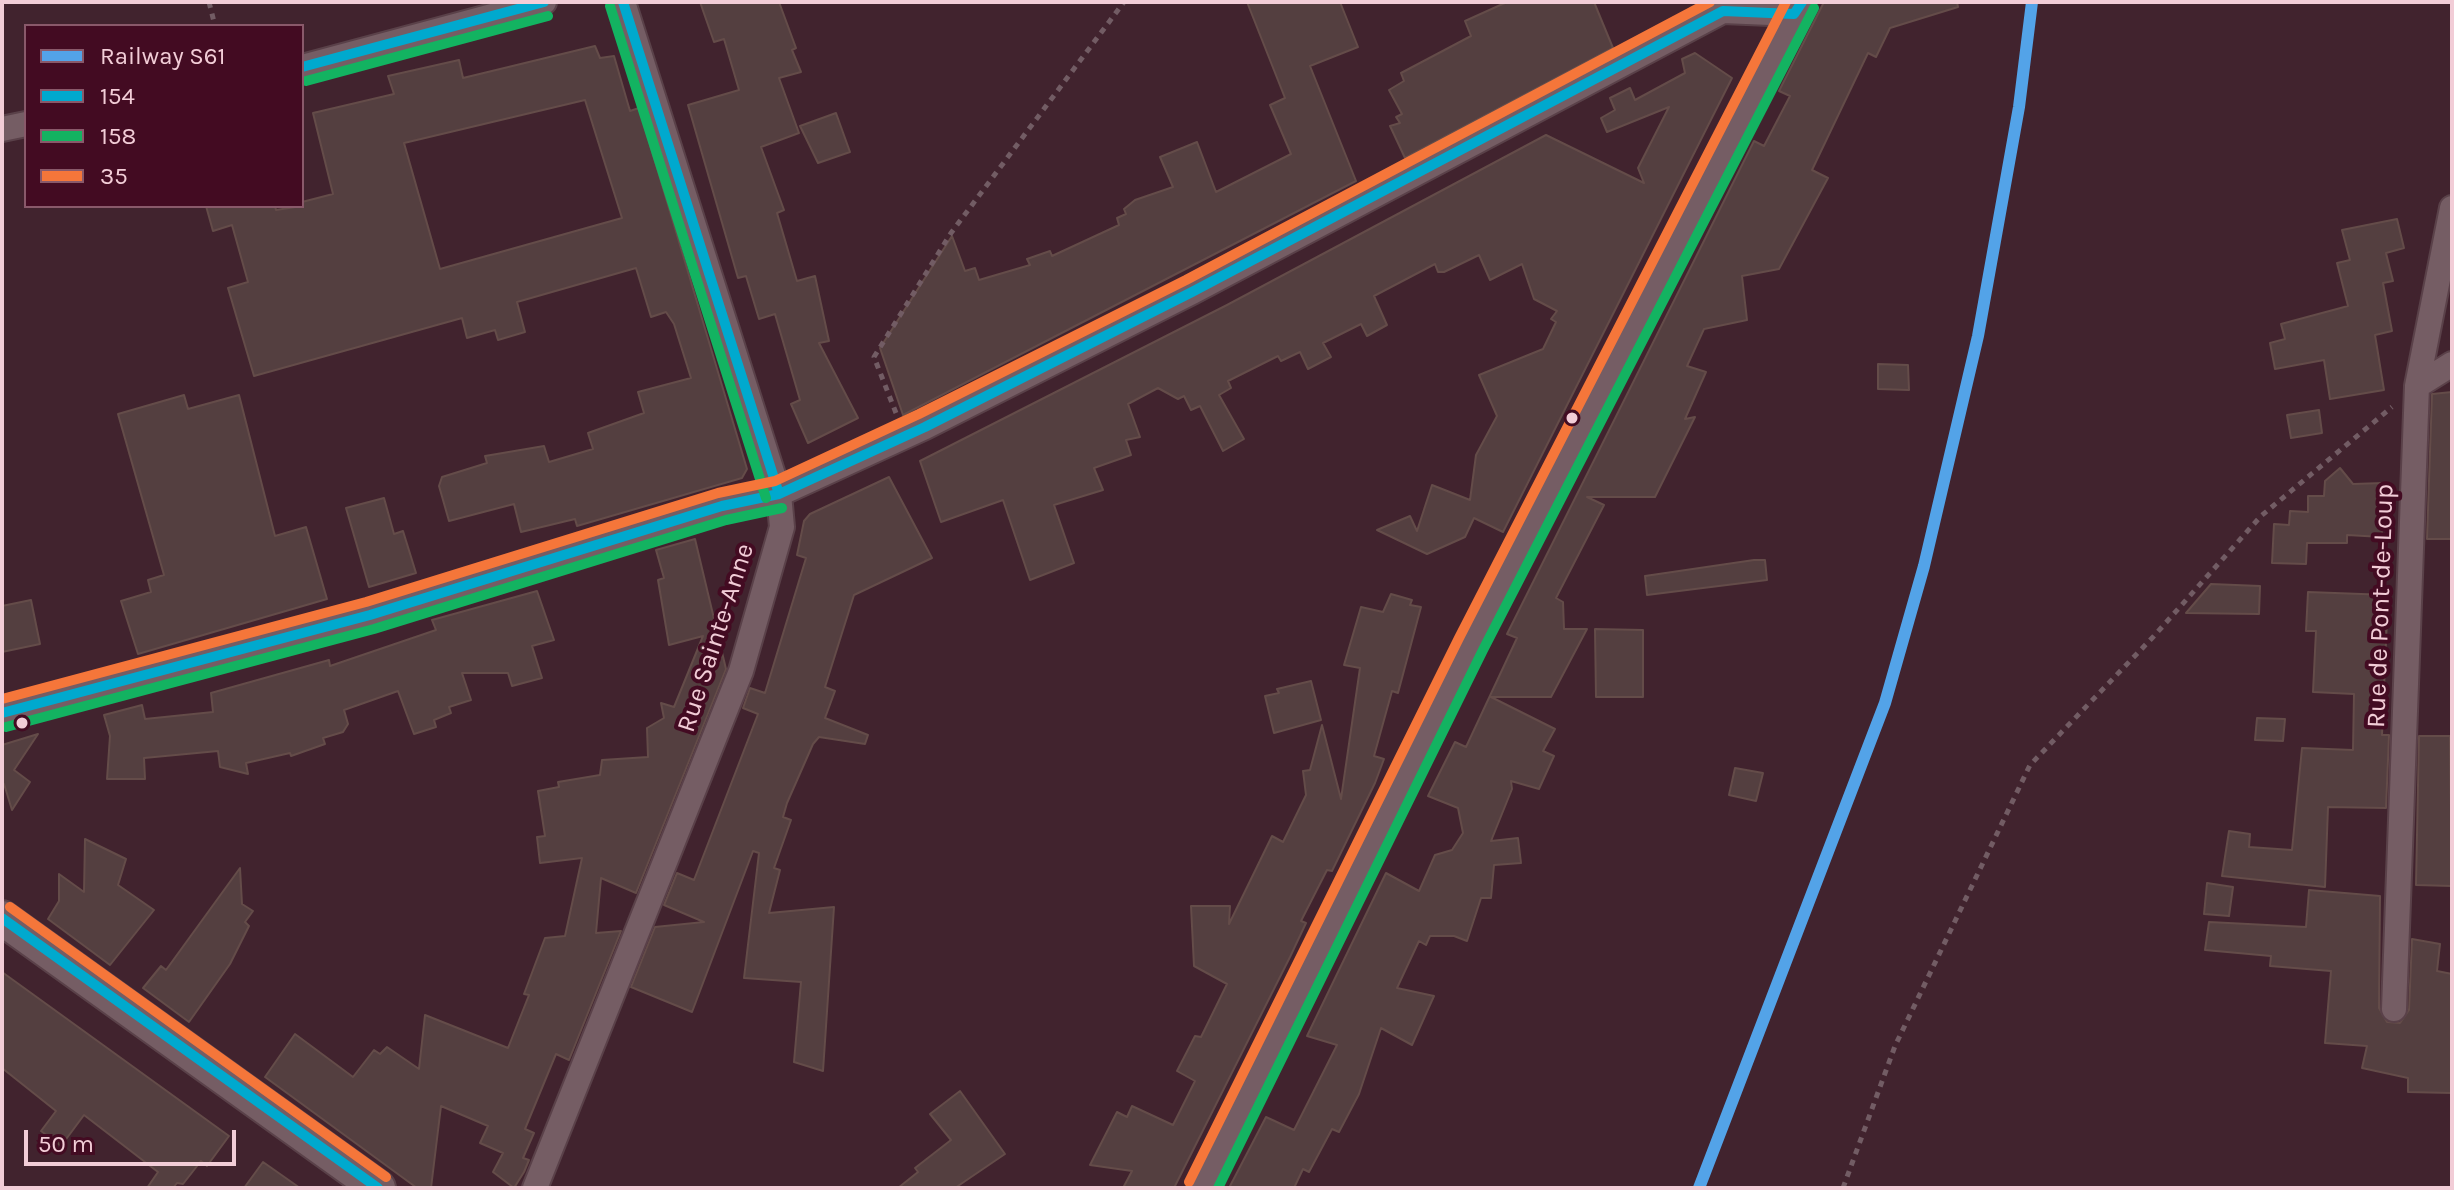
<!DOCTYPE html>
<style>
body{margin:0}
#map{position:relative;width:2454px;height:1190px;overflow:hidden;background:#41232e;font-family:Karla,sans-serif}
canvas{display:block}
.frame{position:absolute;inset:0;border:4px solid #f2cdd7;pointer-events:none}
.legend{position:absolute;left:24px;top:24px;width:280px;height:184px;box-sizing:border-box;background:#430b22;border:2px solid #89596a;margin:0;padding:10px 14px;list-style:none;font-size:24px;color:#f2cdd7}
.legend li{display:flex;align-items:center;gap:16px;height:40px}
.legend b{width:40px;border:2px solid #89596a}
.scale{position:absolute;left:24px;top:1130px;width:212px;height:36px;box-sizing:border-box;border:4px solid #f2cdd7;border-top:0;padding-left:10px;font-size:24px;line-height:28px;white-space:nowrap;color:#f2cdd7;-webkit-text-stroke:6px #430b22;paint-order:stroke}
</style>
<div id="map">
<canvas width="2454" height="1190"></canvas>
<div class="frame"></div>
<ul class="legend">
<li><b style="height:10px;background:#53a3e8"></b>Railway S61</li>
<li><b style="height:10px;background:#00a9ce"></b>154</li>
<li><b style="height:10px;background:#13b361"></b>158</li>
<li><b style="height:10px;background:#f5763a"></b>35</li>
</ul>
<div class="scale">50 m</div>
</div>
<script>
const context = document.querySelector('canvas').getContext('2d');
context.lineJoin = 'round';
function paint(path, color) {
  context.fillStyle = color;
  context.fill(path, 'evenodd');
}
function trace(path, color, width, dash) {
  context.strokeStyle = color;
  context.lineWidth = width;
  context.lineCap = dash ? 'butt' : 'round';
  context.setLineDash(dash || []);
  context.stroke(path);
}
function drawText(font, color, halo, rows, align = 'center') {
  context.font = font + ' Karla,sans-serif';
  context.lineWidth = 8;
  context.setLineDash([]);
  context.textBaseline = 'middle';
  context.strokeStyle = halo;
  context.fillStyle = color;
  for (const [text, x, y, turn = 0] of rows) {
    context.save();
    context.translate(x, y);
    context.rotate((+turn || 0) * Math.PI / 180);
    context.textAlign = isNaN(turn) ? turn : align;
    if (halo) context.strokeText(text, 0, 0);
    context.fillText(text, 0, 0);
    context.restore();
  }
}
const building = new Path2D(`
 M700,2H779L796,48L792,50L801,72L779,78L799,133L761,147L784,210L777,213L797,281L815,276L829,341L819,343L858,418L808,443L791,404L800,400L775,314L759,319L746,276L738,278L688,105L739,90L724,39L714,42Z
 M1247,2H1340L1358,47L1310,66L1356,181L903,415L880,348L952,236L965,271L975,268L979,280L1030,265L1027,259L1050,251L1052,256L1119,225L1117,218L1126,214L1124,209L1135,200L1173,187L1160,157L1197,142L1216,192L1291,154L1270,105L1285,98Z
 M1507,2H1594L1613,48L1405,158L1390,126L1400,123L1396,117L1402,114L1389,90L1404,81L1401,73L1471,36L1465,21Z
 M1824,2H1957L1958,7L1890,28L1876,57L1868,53L1812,170L1828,178L1779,269L1742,276L1747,320L1704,329L1687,366L1706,372L1685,419L1695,417L1655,497H1587L1604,505L1556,598L1563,602L1564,629H1587L1551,697H1491L1555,729L1543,751L1554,756L1539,789L1511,781L1512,789L1491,841L1518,838L1521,863L1494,865L1491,898H1481L1467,941L1454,936H1430L1426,945L1419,941L1397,988L1434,996L1412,1045L1381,1028L1359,1094L1339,1132L1332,1129L1309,1172L1303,1169L1294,1188H1229L1266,1117L1294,1130L1337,1045L1307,1036L1386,873L1419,891L1435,855L1452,850L1463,833L1458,808L1428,796L1455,742L1466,747L1517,638L1507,634L1754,141L1764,146L1790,96L1779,91Z
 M595,46L600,58L614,56L630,111L639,108L747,469L742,478L577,526L575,519L521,532L514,504L449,521L439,486L442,477L487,463L485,456L544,446L549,462L593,449L588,433L644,413L638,392L691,378L674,324L666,312L651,317L636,268L517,302L525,332L498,340L495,330L467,338L462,318L254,376L228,288L248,282L232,225L213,231L206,206H275L276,210L302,206V202L333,194L313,113L394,94L388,76L459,60L463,78ZM585,100L622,218L440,269L404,143Z
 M1695,53L1732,78L1503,532L1474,518L1465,537L1427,554L1377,530L1410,516L1417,531L1432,485L1470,500L1476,455L1497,416L1479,375L1543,349L1556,322L1551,319L1557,311L1534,299L1522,264L1490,280L1479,255L1444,272H1438L1435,264L1374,296L1387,325L1367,336L1361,324L1323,343L1331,357L1308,369L1300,352L1281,361L1278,356L1228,381L1231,388L1219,395L1244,439L1223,451L1200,406L1191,410L1184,396L1178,399L1158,388L1128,404L1140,437L1126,440L1131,455L1094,468L1103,490L1054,505L1074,563L1030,580L1003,500L941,522L920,461L1227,305L1546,135L1644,183L1638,168L1669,107L1607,132L1601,118L1615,110L1610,98L1630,88L1635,100L1685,73L1682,59Z
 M836,113L850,152L818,163L800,126Z
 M2397,219L2404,248L2386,253L2393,281L2383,283L2392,331L2375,335L2384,390L2330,399L2324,360L2275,369L2270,343L2285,339L2281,324L2348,306L2337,263L2350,260L2342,230Z
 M1878,364L1908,365L1909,390L1878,389Z
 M2452,392V539H2427L2432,394Z
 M184,395L188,409L239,395L275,536L306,527L327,599L138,654L121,601L151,592L148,580L164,575L118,414Z
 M2319,410L2322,433L2291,438L2287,415Z
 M2340,468L2353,484L2383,483L2382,537L2347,535V543H2307L2306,564L2272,563L2274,524L2289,525L2290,511L2308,512V496H2324L2325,481Z
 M889,477L932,558L854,595L825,687L835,691L825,718L868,735L865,744L819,737L813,744L787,803L783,817L791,820L774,868L780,870L769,913L834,907L823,1071L794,1062L801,982L744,978L759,853L753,851L692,1012L631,987L655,927L704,922L664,905L677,873L694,880L758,714L743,708L750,688L765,693L806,558L797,555L804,521L810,514Z
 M384,498L394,534L403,531L416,573L369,587L346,508Z
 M695,539L726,669L636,893L601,878L596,933L621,931L569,1060L556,1054L525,1129L534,1133L523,1158L529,1160L524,1172L514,1188L493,1172L503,1153L480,1143L488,1126L441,1106L431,1188H417L265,1077L295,1034L353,1077L374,1050L380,1054L387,1047L419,1069L425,1015L508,1048L529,995L524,994L545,938L565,936L582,858L540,863L537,837L545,836L538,791L559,787L558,782L600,775L602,760L648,757L647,728L664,718L661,703L674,707L703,636L669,645L658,580L664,578L656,550Z
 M1754,560H1765L1767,580L1647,595L1645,576Z
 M2211,584L2260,586L2259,614L2186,613Z
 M537,591L554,640L532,646L542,678L512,686L508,673H462L471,700L449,707L451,713L434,720L436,727L414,734L398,691L344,710L348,724L343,732L323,738L325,744L291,756L290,753L246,763L248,774L220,767L218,751L144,758L145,779H107L110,736L104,715L142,705L145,719L213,712L211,693L329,660L330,666L436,630L432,620Z
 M2308,592L2388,595L2382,735H2389L2386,808L2328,807L2325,887L2222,876L2229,831L2250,834L2249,847L2292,850L2302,748L2353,750L2354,694L2313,692L2316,631H2306Z
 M1391,594L1412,600L1410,605L1421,607L1398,693L1392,691L1374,756L1384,759L1375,783L1332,871L1327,870L1301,921L1306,923L1290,957L1174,1188H1123L1132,1171L1090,1165L1117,1112L1127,1117L1132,1106L1173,1125L1195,1081L1177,1071L1195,1036L1201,1037L1227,984L1194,966L1191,906H1230L1229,924L1272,836L1283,842L1306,795L1303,771L1310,770L1322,725L1341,799L1360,668L1344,665L1361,607L1383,612Z
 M31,600L40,644L2,652V606Z
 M1595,629L1643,630V697H1596Z
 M1311,681L1321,720L1274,733L1265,696L1279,693L1277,689Z
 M2257,718L2285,719L2283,741L2255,740Z
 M38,734L14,770L30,782L12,810L4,784L2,788V745Z
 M2419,736H2450L2452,886L2416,885Z
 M1735,768L1763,773L1756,801L1729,795Z
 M85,839L126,859L118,885L154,910L110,965L48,919L59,901V874L84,892Z
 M240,868L242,904L253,911L245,922L249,926L230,964L189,1022L143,988L161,966L166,970Z
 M2207,883L2233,887L2229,916L2204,914Z
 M2309,890L2380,896L2379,1008L2387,1022L2400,1023L2409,1010L2412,939L2440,944L2437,971L2452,974V1093L2408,1092V1078L2362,1068L2367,1046L2325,1043L2331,971L2270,966L2271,956L2205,950L2209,922L2306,927Z
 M2,972L229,1136L207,1166L201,1161L183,1184L177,1183L173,1188H147L158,1172L84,1115L61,1146L41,1131L56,1111L2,1068Z
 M960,1091L1005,1154L955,1188H898L918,1172L915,1168L951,1140L930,1114Z
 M263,1162L300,1188H244Z`);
paint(building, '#543f40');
trace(building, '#644c49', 2);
const minor = new Path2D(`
 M302,67L544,2
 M2,129L26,124
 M2417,386L2452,364
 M2,713L370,615L722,506L779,494L925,427L1192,292L1723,11L1794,14
 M2394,1009L2417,386L2452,208
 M535,1188L741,671L782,527L779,494L623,2
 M1202,1188L1471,644L1801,4`);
const secondary = new Path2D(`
 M2,918L378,1188`);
trace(minor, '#5a4149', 28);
trace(secondary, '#5a4149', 38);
trace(new Path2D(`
 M209,2L215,26
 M896,413L874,357L951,233L1124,2
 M1843,1188L1895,1046L2030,765L2154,636L2261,516L2392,407`), '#725c64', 5, [6, 6]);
trace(minor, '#755d64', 24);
trace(secondary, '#755d64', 34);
trace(new Path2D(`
 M623,2L779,494
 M302,67L544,2
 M2,713L370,615L722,506L779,494L925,427L1192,292L1723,11L1794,14L1802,2
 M2,918L378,1188`), '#00a9ce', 10);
trace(new Path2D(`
 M610,6L766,498
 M306,81L548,16
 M6,727L374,629L726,520L782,508
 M1218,1188L1483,650L1814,8`), '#13b361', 10);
trace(new Path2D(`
 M2,699L366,602L718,493L775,481L919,414L1186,280L1710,2
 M10,907L386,1177
 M1189,1182L1459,638L1786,2`), '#f5763a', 10);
trace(new Path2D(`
 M1699,1188L1885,703L1924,566L1978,336L2019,107L2032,2`), '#53a3e8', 12);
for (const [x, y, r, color] of [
 [1572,418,7,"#f2cdd7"],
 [22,723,7,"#f2cdd7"]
]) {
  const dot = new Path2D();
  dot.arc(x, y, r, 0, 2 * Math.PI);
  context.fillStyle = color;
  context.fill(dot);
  trace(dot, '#430b22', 3);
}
drawText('26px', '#f2cdd7', '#430b22', [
 ["Rue de Pont-de-Loup",2381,606,-88],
 ["Rue Sainte-Anne",716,638,-72]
]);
</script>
